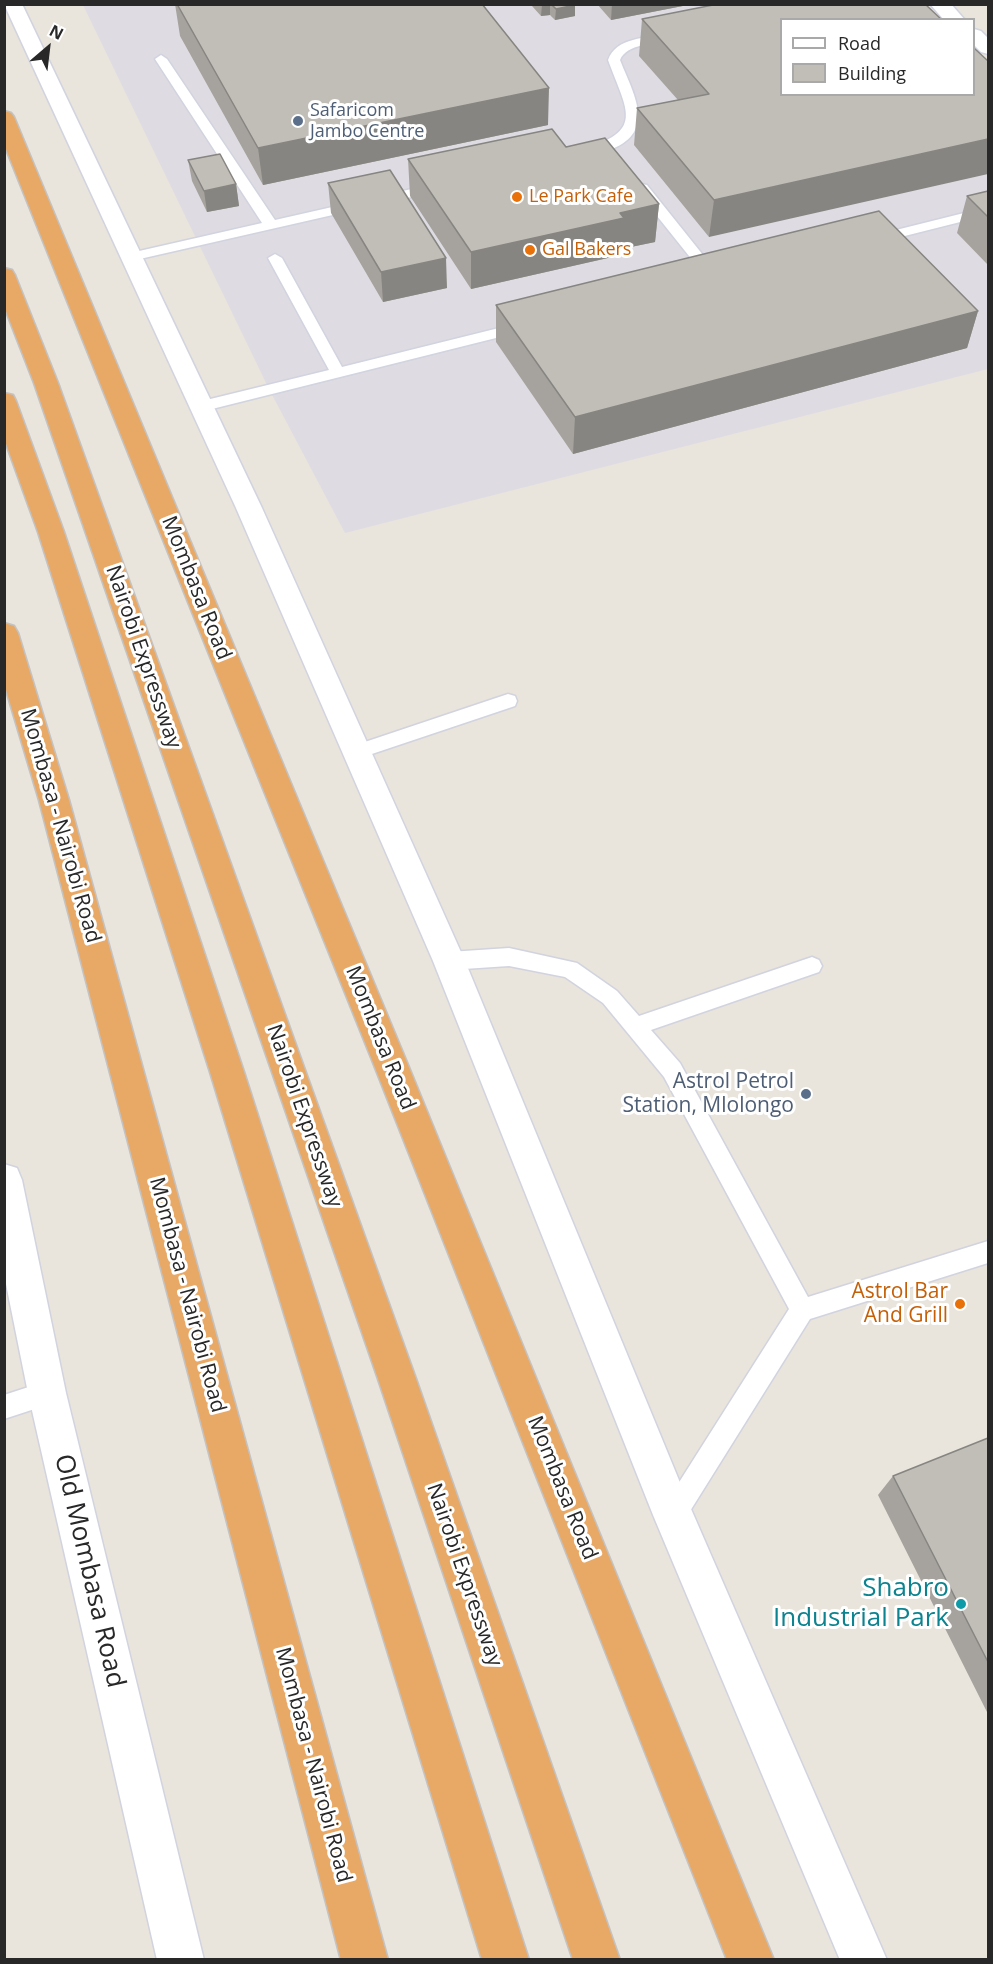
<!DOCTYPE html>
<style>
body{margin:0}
#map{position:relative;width:993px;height:1964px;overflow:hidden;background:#e9e4dc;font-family:"Open Sans",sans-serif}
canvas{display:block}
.frame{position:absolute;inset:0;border:6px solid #282828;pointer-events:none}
.legend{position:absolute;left:780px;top:18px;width:195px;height:78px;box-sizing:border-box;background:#fff;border:2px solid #a9a9a9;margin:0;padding:8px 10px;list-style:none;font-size:18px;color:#282828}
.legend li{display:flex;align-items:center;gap:12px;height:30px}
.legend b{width:30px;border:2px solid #a9a9a9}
.north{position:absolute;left:18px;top:18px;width:60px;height:60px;-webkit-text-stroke:4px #fff;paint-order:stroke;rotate:28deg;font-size:16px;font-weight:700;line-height:24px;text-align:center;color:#282828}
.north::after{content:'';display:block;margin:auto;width:21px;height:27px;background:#282828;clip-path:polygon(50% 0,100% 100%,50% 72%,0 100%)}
</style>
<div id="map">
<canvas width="993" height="1964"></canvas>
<div class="frame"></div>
<ul class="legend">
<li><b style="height:8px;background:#fff"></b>Road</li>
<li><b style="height:16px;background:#c1beb8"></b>Building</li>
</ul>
<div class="north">N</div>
</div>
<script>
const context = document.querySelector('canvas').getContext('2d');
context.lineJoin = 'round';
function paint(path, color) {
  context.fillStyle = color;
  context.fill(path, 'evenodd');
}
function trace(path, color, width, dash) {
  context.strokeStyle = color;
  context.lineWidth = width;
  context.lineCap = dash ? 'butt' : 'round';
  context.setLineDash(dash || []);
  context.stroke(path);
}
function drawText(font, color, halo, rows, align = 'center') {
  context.font = font + ' "Open Sans",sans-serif';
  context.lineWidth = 6;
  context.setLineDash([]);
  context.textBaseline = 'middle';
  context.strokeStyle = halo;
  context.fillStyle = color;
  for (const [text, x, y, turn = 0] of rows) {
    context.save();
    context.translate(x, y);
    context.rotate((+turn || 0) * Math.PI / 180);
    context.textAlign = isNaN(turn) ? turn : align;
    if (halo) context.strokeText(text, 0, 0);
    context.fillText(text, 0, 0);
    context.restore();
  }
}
paint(new Path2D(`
 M83,5H890L782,20V94L988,95V369L345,533L269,389Z`), '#dedce2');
const lane = new Path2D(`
 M667,34L671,35L673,38L671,41C656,44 627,43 620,60C633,93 657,131 612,149C604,153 589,158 580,156L578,153L580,150C646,131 627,112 608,60C616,37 647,38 667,34Z
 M161,55L167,59L275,220L438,183L445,187L438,191L131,261L126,260L124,257L126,254L262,223L155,59Z
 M642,184L647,185L719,275L721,278L719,281H709L637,191L635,188L637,185Z
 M988,207V215L873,244L866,240L868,237Z
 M275,254L282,258L342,367L523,322L531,327L528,330L200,412L194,411L192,407L194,403L329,370L268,258Z
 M508,694L515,696L517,701L515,706L357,759L350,757L348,752L350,747Z
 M509,948L577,963L617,991L639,1016L812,957L819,960L822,966L819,972L651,1030L680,1063L808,1297L988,1241V1263L810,1319L682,1524L673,1528L664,1524L660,1515L664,1506L789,1309L664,1077L603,1003L565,977L509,966L449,970L442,967L439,961L442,955L449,952Z
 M47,1381L56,1384L59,1393L56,1402L4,1419V1395Z`);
const street = new Path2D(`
 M930,4H951L965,20H944Z
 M974,29L981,31L988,38V54L981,52L974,45Z`);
const secondary = new Path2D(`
 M4,4H22L262,508L465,961L688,1502L887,1960H840L653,1515L433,961L236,508Z
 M4,1164L17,1168L22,1180L66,1393L204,1960H157L28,1393L4,1274Z`);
const highway = new Path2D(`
 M4,111L11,113L14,117L406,1060L774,1960H727L372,1060L4,144Z
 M4,268L12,270L15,275L58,383L415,1376L620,1960H573L377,1376L34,383L4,306Z
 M4,393L13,395L16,401L64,532L244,1072L529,1960H482L210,1072L38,532L4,438Z
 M4,623L14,626L18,633L69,800L388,1960H341L39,800L4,683Z`);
trace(lane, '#d1d3df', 3);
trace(street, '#d1d3df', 3);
trace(secondary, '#d1d3df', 3);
trace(highway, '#c3c3c3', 3);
paint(lane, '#fff');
paint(street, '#fff');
paint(secondary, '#fff');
paint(highway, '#e9a966');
paint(new Path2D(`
 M175,4H482L548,125L263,185L180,36Z
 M532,4H574L575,16L555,20L550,15L541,16L532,6Z
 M597,4H693L611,20Z
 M925,4L709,237L634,145L637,108L678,100L639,56L642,19Z
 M566,147L659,204L655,242L621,249V255L471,289L410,196L408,159Z
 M188,160L236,184L239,206L207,212L192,181Z
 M328,183L447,288L383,302L331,213Z
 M988,191V265L957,233L967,196Z
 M496,305L978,311L967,348L573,454L496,342Z
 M988,1438V1714L878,1495L893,1476Z`), '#a6a39e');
paint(new Path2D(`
 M547,4H550V15L541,16L542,5Z
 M612,4H693L611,20Z
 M575,5V16L555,20L556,9Z
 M549,88L548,125L263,185L258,148Z
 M988,139V174L709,237L714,200Z
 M236,184L239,206L207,212L204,191Z
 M659,204L655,242L621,249V255L471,289V252L620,213Z
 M446,258L447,288L383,302L381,272Z
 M978,311L967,348L573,454L575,417Z`), '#878581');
const building = new Path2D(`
 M177,4H482L549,88L258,148Z
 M551,4H574L575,5L556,9Z
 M718,4H925L942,20H782V94H974V48L988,61V139L714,200L637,108L709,94L642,19Z
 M552,129L566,147L605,138L659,204L620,213L624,218L471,252L408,159Z
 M220,154L236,184L204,191L188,160Z
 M390,170L446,258L381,272L328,183Z
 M988,191V217L967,196Z
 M879,211L978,311L575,417L496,305Z
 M988,1438V1662L893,1476Z`);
paint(building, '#c1beb8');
trace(building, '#878581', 1.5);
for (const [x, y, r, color] of [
 [298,121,6,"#5c6f8a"],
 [517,197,6,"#e8710a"],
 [530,250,6,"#e8710a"],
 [806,1094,6,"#5c6f8a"],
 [960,1304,6,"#e8710a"],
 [961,1604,6,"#0f9aa8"]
]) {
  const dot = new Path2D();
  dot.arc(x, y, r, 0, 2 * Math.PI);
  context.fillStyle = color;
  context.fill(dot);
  trace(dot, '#fff', 2);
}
drawText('18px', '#4e5e75', '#fff', [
 ["Safaricom",310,111],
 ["Jambo Centre",310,132]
], 'left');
drawText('18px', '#c56008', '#fff', [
 ["Le Park Cafe",529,197],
 ["Gal Bakers",542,250]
], 'left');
drawText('21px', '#282828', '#fff', [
 ["Mombasa Road",196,588,68],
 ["Nairobi Expressway",143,657,71],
 ["Mombasa - Nairobi Road",60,826,74],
 ["Mombasa Road",380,1038,68],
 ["Nairobi Expressway",304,1116,71],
 ["Mombasa - Nairobi Road",187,1295,75],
 ["Mombasa Road",562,1488,68],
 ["Nairobi Expressway",464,1575,71],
 ["Mombasa - Nairobi Road",313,1765,75]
]);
drawText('21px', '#4e5e75', '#fff', [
 ["Astrol Petrol",794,1082],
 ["Station, Mlolongo",794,1106]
], 'right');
drawText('21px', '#c56008', '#fff', [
 ["Astrol Bar",948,1292],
 ["And Grill",948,1316]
], 'right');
drawText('26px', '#282828', '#fff', [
 ["Old Mombasa Road",89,1571,77]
]);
drawText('26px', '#0d838f', '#fff', [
 ["Shabro",949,1589],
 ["Industrial Park",949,1619]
], 'right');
</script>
